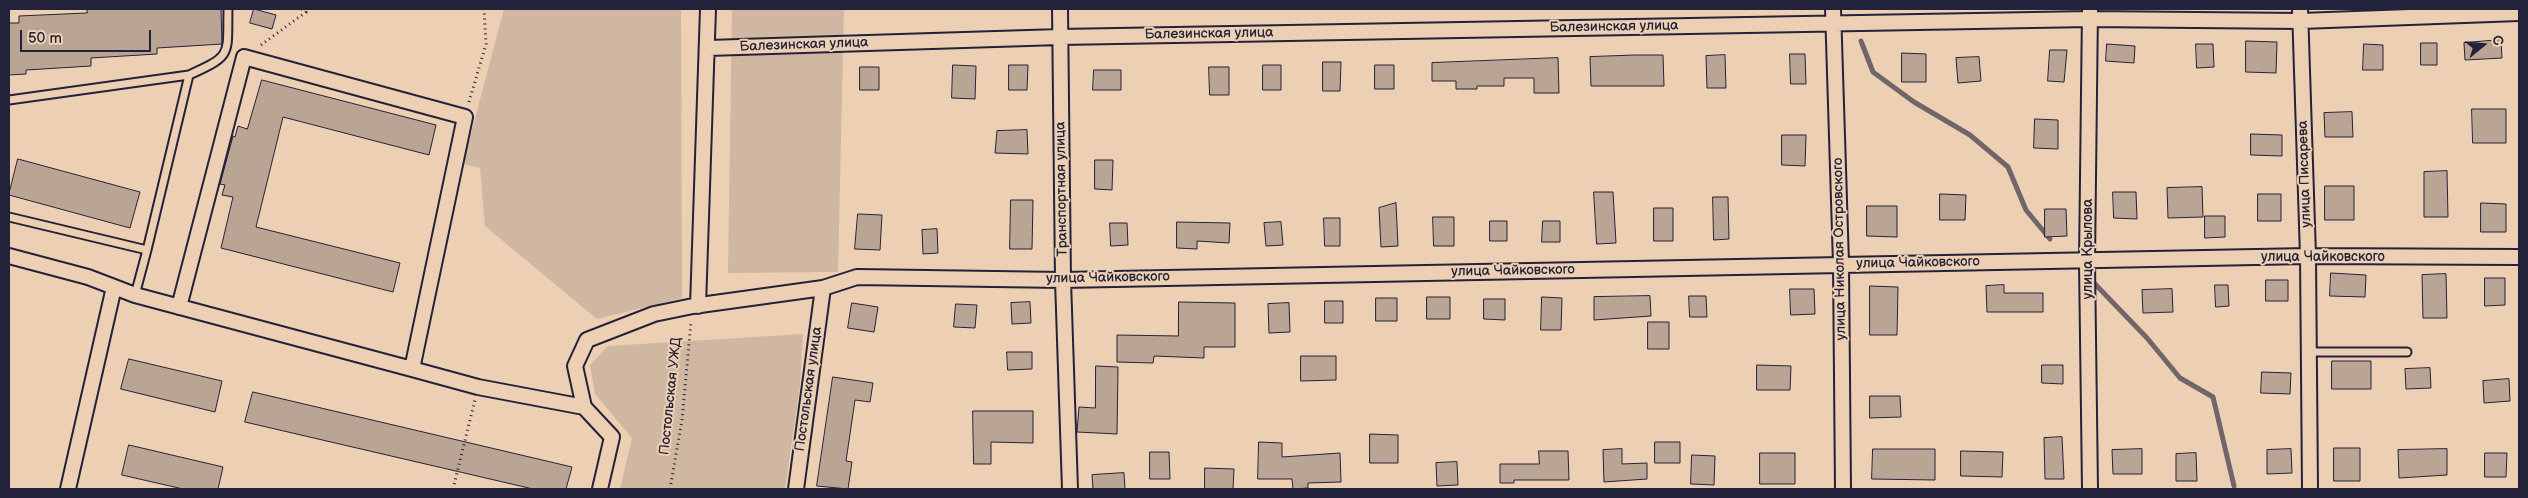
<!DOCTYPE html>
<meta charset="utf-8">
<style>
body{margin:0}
#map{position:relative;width:2528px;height:498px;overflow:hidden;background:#edd0b3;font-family:"Balsamiq Sans",sans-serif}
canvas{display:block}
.frame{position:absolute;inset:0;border:10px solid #22223b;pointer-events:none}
.north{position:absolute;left:2458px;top:20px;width:50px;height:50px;-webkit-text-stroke:4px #edd0b3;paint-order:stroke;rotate:73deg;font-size:14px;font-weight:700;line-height:20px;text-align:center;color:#22223b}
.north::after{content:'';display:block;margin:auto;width:18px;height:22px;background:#22223b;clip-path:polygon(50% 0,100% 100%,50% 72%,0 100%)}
.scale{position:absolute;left:20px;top:30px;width:131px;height:22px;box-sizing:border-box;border:2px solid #22223b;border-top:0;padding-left:6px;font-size:15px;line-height:18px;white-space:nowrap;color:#22223b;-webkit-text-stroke:4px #edd0b3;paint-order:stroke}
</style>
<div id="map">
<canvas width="2528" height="498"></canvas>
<div class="frame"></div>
<div class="north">С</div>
<div class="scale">50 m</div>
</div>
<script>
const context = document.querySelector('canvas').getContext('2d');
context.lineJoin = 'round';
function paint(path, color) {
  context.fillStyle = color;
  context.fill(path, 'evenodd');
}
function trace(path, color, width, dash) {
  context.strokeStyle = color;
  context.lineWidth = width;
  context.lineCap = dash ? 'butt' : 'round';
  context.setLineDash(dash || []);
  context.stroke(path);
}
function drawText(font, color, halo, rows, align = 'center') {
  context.font = font + ' "Balsamiq Sans",sans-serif';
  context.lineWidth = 4;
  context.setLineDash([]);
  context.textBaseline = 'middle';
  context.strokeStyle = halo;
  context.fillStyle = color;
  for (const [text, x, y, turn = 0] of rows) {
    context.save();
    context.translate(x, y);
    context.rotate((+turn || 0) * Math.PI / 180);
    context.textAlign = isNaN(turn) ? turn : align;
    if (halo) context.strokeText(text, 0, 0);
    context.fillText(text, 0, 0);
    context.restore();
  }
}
paint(new Path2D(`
 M504,9H681L682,298L597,319L485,226L480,168L463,164Z
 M732,9H844L838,272L728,273Z
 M803,334L800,386L785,489H620L632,438L595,394L590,365L608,346Z`), '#d0b7a2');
trace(new Path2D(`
 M1861,41L1873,72L1914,102L1970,135L2008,167L2026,210L2050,239
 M2095,284L2147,338L2180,378L2213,397L2234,486`), '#716569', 5);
const building = new Path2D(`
 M87,9H221L222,44L157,48V54L91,58V66L26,70V74L9,75V23H19V16L87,13Z
 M254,9L276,15L272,29L250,23Z
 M2501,40L2502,58L2465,60L2464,43Z
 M2246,41L2277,42L2276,73L2246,72Z
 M2421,43H2437V65H2421Z
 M2107,44L2135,46L2134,63L2106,61Z
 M2196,44H2213L2214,67L2197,68Z
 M2364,44L2383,45V70H2363Z
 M2050,50H2067L2064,82L2048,81Z
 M1902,53L1926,54V82H1902Z
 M1790,54H1805L1806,84H1791Z
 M1635,55H1663L1664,86H1591L1590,57Z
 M1725,55L1726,88H1707L1706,56Z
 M1979,57L1981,81L1958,83L1956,58Z
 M1558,58L1559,93H1534V78H1504V86H1477V89H1456V81H1432V63Z
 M1323,62H1341L1340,91H1323Z
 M953,65L976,66L975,99L952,98Z
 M1009,65H1028L1027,90H1009Z
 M1263,65H1281V90H1263Z
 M1375,65H1394V89H1375Z
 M860,67H879V90H860Z
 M1209,67H1229V95H1210Z
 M1094,70H1121V90H1093Z
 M262,80L436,125L429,155L283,117L256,227L400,263L393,292L221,248L233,197L222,195L225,185L220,184L233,136L235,137L238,126L247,129Z
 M2472,109H2506V143H2473Z
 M2352,112L2353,137H2325L2324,113Z
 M2035,119L2058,120V149L2034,148Z
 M1027,130L1028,154L995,153L997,131Z
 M2251,134L2282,135V156L2251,155Z
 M1782,135H1806L1805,166L1782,165Z
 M18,159L140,192L130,228L9,195Z
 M1095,160H1113L1112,190L1095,189Z
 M2447,171L2448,217H2424V172Z
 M2325,186H2354V220H2325Z
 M2202,187L2203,217L2168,218L2167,188Z
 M1594,192H1613L1616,243L1597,244Z
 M2113,192H2136L2137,219L2114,218Z
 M1940,194L1966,195L1965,220H1940Z
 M2258,194H2281V221H2258Z
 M1713,197H1728L1729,239L1714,240Z
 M1011,200H1033L1032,249H1010Z
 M1396,203L1398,246L1381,247L1379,208Z
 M2481,203L2506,204V232H2481Z
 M1867,206H1897V237L1867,236Z
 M1654,208H1673V241H1654Z
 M2045,209H2066L2067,236L2045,237Z
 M858,214L882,215L880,250L855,249Z
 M2205,216H2225V237L2205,238Z
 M1433,217H1454V246H1434Z
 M1324,218H1340V246H1325Z
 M1490,221H1507V241H1490Z
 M1543,221H1560V242H1542Z
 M1177,222L1230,223L1229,243L1197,241V249L1177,248Z
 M1281,222L1283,245L1266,246L1264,223Z
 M1110,223H1127L1128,245L1111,246Z
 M937,229L938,253L923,254L922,230Z
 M2331,273L2366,275L2365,297L2330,296Z
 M2446,274L2447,318H2423L2422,275Z
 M2485,278H2505V305L2485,306Z
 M2266,280H2288V301H2266Z
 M2004,285V293H2043V312H1987L1986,286Z
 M2215,285H2228L2229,306L2216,307Z
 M1870,286L1898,287L1897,335H1870Z
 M1790,289H1814L1815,314L1791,315Z
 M2172,289L2173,312L2143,313L2142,290Z
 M1650,296L1651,316L1594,320V297Z
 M1689,296H1706L1707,317H1690Z
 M1427,297H1450V319H1427Z
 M1542,297L1562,298L1561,330H1541Z
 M1376,298H1397V321H1376Z
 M1484,299H1505V320L1484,319Z
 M1325,301H1343V323H1325Z
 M1030,302L1031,323L1012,324L1011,303Z
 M1179,302L1235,303V347H1204V358L1154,356L1153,363L1117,362V335L1178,336Z
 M852,303L878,307L874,332L848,328Z
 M1289,303L1290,332L1269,333L1268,304Z
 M956,304L977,305L975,328L954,327Z
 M1648,322H1669V349H1648Z
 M1007,352H1032V369L1008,370Z
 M1301,356H1336V380L1301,381Z
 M129,359L222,381L215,412L121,389Z
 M2332,361H2371V389H2332Z
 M1757,365L1791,366L1790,390H1757Z
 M2042,365H2063V384L2042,383Z
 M1096,366L1118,367L1117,434L1077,432L1079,407L1095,408Z
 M2430,368L2431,388L2406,389L2405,369Z
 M2262,372L2291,373L2290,394L2261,393Z
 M833,377L873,383L870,402L855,400L846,461L852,462L848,489L817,486Z
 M2509,379L2510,401L2484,403L2483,381Z
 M253,392L572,467L566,489H533L245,422Z
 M1870,396H1900L1901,417L1870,418Z
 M973,411H1033V443L991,442V464H974Z
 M1370,434L1398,435V463H1370Z
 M2062,437L2064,479H2045L2044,438Z
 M1259,442L1282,443V457L1340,453L1341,482L1308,483V488L1293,489L1292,479H1258Z
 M1655,442H1680V463H1655Z
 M129,445L223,467L218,489H183L122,475Z
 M2334,448H2360V481H2334Z
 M1622,449V464L1647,463V479L1604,482L1603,450Z
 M1873,449H1935V480L1872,479Z
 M2142,449V474H2113L2112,450Z
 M2291,449L2292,473L2267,474V450Z
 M2447,449V475L2399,478L2398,450Z
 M1539,451H1568L1569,480H1514V483H1500V464H1539Z
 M1961,451L2003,452L2002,477L1961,476Z
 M1150,452H1169L1170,479H1150Z
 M1760,453H1795V484H1760Z
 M2196,453L2197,481H2176V454Z
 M2485,453H2507L2506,477H2485Z
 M1692,455L1715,456L1714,485L1691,484Z
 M1457,462L1458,485L1437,486L1436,463Z
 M1205,468L1234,469L1233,489H1205Z
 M1124,473L1125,489H1093L1092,475Z`);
paint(building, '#baa595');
trace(building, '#22223b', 1);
const lane = new Path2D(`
 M9,100L189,75
 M9,217L147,250L135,295
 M147,250L189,75C233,55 227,56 228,9
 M2309,352H2407`);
const street = new Path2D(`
 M1060,9L1063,280L1070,489
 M1833,9L1841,264L1843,489
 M2300,9L2308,256L2310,489
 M708,48L1060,37L2090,19L2301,21L2519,13
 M9,256L88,277L135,295L412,369L478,387L584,407L612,437L600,489
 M698,306L708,9
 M179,307L244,57L465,117L412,369
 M584,407L575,366L587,340L654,314L693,306L823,288L857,277L1063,280L2308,256L2519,257
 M68,489L114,287
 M796,489L823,288
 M2090,489L2087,262L2090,9`);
trace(lane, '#22223b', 11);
trace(street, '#22223b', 18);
trace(new Path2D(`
 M261,45L306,12L302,9
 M469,102L486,44L484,9
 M453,489L475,400
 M670,489L682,420L691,322`), '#22223b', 3, [1, 4]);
trace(lane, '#edd0b3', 7);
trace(street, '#edd0b3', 14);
drawText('14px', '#22223b', '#edd0b3', [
 ["Балезинская улица",1614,27,-1],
 ["Балезинская улица",1209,34,-1],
 ["Балезинская улица",804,45,-2],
 ["улица Писарева",2305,174,-92],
 ["Транспортная улица",1062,189,-91],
 ["улица Николая Островского",1840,249,-91],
 ["улица Крылова",2088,249,-90],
 ["улица Чайковского",2323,257],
 ["улица Чайковского",1918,263,-1],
 ["улица Чайковского",1513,271,-1],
 ["улица Чайковского",1108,278,-1],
 ["Постольская улица",809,389,-82],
 ["Постольская УЖД",671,396,-84]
]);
</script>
